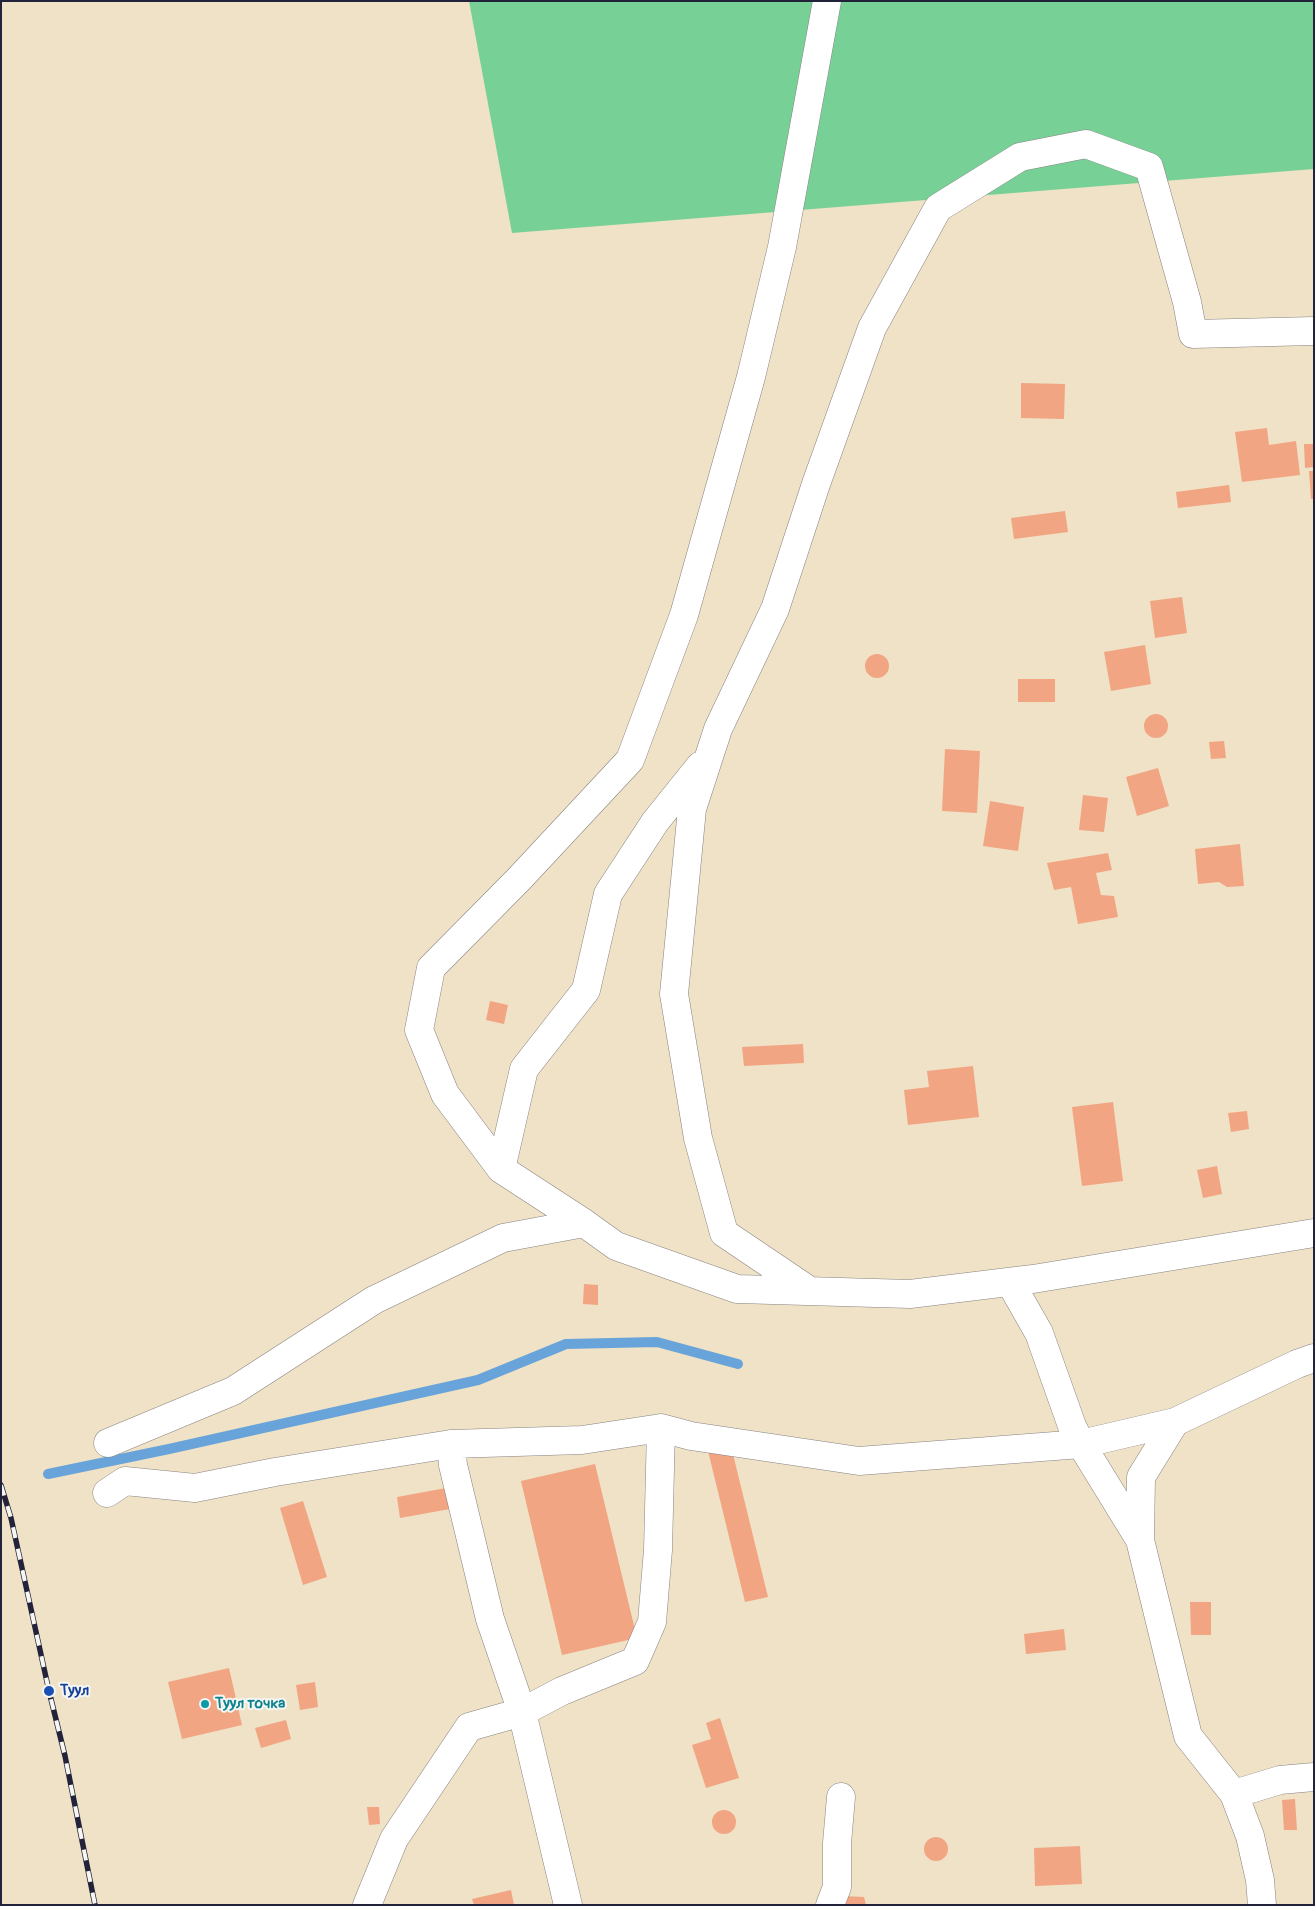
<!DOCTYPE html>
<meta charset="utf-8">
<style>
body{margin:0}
#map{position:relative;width:1315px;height:1906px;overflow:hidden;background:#efe2c6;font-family:Pangolin,sans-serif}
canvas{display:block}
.frame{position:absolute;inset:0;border:2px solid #22223b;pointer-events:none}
</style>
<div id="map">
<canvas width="1315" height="1906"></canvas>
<div class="frame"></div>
</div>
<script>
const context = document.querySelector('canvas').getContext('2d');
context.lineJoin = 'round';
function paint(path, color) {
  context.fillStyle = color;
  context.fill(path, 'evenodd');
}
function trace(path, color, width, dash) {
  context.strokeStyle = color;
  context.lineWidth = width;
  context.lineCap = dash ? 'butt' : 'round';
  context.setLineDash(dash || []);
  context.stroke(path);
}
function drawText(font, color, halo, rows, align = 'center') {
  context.font = font + ' Pangolin,sans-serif';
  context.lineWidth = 4;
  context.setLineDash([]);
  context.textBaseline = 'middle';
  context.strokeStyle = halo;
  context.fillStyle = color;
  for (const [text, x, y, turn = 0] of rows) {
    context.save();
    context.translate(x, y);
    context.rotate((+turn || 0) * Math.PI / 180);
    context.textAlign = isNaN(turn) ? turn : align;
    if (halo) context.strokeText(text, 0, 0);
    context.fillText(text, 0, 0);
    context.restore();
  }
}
paint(new Path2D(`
 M469,1H1314V169L512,233Z`), '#77d197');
trace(new Path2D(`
 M48,1474L169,1449L478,1380L566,1344L657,1342L738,1364`), '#68a4d9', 10);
paint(new Path2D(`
 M1021,383L1065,384L1064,419L1021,418Z
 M1267,428L1269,445L1296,441L1300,475L1242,482L1235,432Z
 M1304,444H1314V467L1305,468Z
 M1309,471H1314V499H1311Z
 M1229,485L1231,502L1178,508L1176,492Z
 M1065,511L1068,532L1014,539L1011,518Z
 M1182,597L1187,633L1155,638L1150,601Z
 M1145,645L1151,684L1111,691L1104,652Z
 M865 666a12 12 0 1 1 24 0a12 12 0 1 1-24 0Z
 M1018,679H1055V702H1018Z
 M1144 726a12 12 0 1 1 24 0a12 12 0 1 1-24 0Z
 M1224,741L1226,758L1211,759L1209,742Z
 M945,749L980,751L977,813L942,811Z
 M1158,768L1169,806L1137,816L1126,777Z
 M1083,795L1108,798L1104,832L1079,830Z
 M990,801L1024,807L1018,851L983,846Z
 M1240,844L1244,886L1227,887L1219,882L1198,884L1195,849Z
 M1108,853L1112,870L1096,873L1101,895L1114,896L1118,917L1078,924L1071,887L1054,890L1047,863Z
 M490,1001L508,1005L504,1024L486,1020Z
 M803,1044L804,1063L744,1066L742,1047Z
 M973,1066L979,1117L908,1125L904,1090L929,1087L927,1071Z
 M1113,1102L1123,1181L1082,1186L1072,1107Z
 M1247,1111L1249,1129L1231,1132L1228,1113Z
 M1217,1166L1222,1194L1203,1198L1197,1170Z
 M584,1284L598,1285V1305L583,1304Z
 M731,1446L768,1597L745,1602L708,1451Z
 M595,1464L637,1638L562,1655L521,1481Z
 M446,1488L450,1509L400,1518L397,1497Z
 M303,1501L327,1577L303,1585L280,1508Z
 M1190,1602H1211V1635H1191Z
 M1064,1629L1066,1650L1026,1654L1024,1634Z
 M229,1668L242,1725L182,1739L168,1682Z
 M315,1682L318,1707L300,1710L296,1685Z
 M720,1718L739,1778L706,1788L692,1745L711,1739L706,1723Z
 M286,1720L291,1739L261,1748L255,1728Z
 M1295,1799L1297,1830H1284L1282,1800Z
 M367,1807H379L380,1824L369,1825Z
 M712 1822a12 12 0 1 1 24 0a12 12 0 1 1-24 0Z
 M924 1849a12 12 0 1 1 24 0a12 12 0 1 1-24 0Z
 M1080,1846L1082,1884L1035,1886L1034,1848Z
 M511,1890L514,1905H474L472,1899Z
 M843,1896L864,1897L866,1905H843Z`), '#f1a583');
const minor = new Path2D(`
 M501,1169L524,1069L586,990L608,894L655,822L700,766
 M584,1223L501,1169L445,1094L419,1030L431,968L519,879L630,760L684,615L751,377L782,247L827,1
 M1010,1282L1039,1333L1072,1426L1081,1444L1140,1540
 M810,1291L724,1233L698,1138L674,994L692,809L718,729L775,609L816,484L872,328L938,208L1020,157L1086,144L1149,167L1187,302L1193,334L1314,331
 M108,1443L233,1391L374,1300L503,1238L584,1223L616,1246L737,1289L910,1294L1033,1279L1314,1233
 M107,1493L125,1481L195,1488L275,1472L451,1444L582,1440L661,1428
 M1234,1794L1280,1780L1314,1777
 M367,1905L394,1839L469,1727L522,1712L490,1619L453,1465L451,1444
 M568,1905L522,1712L562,1691L635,1661L652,1622L658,1550L661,1428L691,1436L859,1461L1081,1444L1175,1422
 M830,1905L837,1887V1843L841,1797
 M1262,1905L1260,1880L1250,1836L1234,1794L1188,1736L1140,1540L1141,1477L1175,1422L1297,1364L1314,1358`);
trace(minor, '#888280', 29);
trace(minor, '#fff', 28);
const rail = new Path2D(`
 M1,1485L11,1518L49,1691L65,1756L95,1905`);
trace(rail, '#22223b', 5.5);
trace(rail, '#f6f6f2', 4, [11]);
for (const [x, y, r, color] of [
 [49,1691,6,"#1a4fb4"],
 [205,1704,5,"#0f9aa8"]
]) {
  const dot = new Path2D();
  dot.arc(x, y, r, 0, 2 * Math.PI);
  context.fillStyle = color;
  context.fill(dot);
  trace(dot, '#f6f6f2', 2);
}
drawText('bold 15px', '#164399', '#f6f6f2', [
 ["Туул",60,1691]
], 'left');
drawText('bold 15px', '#0d838f', '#f6f6f2', [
 ["Туул точка",215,1704]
], 'left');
</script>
